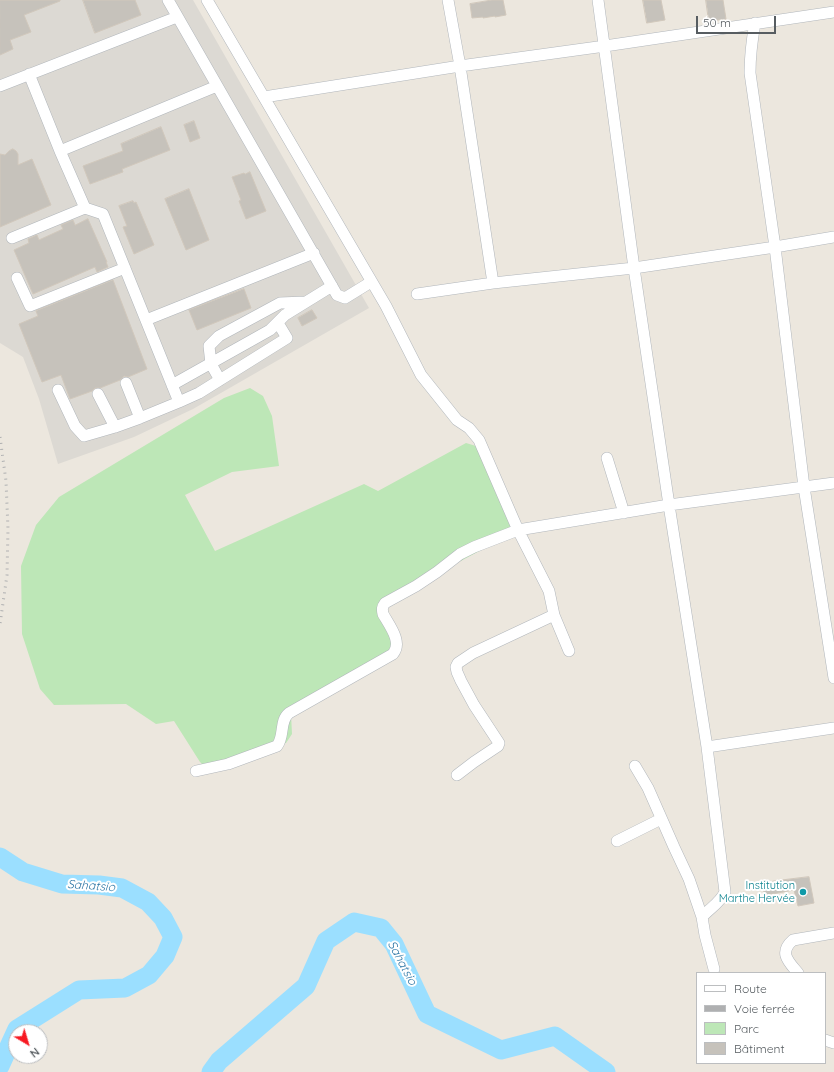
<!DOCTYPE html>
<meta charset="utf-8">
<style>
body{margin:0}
#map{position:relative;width:834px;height:1072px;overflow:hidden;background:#ece7de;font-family:Quicksand,sans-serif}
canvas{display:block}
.legend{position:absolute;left:696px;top:972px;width:130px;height:92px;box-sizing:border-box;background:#fff;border:1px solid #bcbec0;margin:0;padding:5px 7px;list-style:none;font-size:12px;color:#575d61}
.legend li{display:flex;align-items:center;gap:8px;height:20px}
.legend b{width:20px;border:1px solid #bcbec0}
.north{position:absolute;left:8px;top:1024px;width:40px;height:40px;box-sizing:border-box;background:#fff;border:1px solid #bcbec0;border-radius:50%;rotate:142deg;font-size:11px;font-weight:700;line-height:16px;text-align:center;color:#575d61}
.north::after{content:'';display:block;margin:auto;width:14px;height:18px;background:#f71922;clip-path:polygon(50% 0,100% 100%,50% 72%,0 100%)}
.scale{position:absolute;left:696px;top:16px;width:80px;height:18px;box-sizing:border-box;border:2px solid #575d61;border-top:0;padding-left:5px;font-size:12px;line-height:14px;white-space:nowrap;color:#575d61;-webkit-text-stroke:3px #fff;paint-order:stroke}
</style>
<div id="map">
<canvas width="834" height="1072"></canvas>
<ul class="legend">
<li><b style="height:5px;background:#fff"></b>Route</li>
<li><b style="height:5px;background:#afb0b1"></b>Voie ferrée</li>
<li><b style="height:11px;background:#bde7b7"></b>Parc</li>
<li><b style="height:11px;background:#c6c2bb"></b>Bâtiment</li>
</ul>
<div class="north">N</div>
<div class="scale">50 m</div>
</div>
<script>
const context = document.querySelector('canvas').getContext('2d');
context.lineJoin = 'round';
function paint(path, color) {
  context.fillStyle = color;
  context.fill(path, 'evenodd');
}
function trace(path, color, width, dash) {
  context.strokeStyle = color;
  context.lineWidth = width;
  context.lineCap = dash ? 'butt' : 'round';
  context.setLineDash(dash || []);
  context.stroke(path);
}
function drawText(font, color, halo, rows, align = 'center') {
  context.font = font + ' Quicksand,sans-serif';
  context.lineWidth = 4;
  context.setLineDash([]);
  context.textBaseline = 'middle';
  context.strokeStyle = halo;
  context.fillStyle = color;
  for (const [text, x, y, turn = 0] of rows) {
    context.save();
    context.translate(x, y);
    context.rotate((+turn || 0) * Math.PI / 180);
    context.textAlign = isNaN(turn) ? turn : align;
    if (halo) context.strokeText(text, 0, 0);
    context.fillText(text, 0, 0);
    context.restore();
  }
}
paint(new Path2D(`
 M0,0H193L369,308L193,409L134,437L58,464L39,399L23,357L0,343Z`), '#dcd9d3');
paint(new Path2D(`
 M250,388L263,396L272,416L279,466L232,472L185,495L215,551L364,484L378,491L466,443L476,446L517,531L384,602L402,644L291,714L292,734L286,743L205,767L200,762L174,721L156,724L126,704L54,705L40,689L22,634L21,566L36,525L59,497L224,398Z`), '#bde7b7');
trace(new Path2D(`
 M0,857L23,872L62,884L99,885L122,888L148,902L163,918L173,937L165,956L149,975L125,988L79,990L17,1029L0,1066
 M211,1072L219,1061L306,986L326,941L354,922L381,928L394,944L427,1014L501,1050L555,1036L606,1072`), '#9bdfff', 19);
const building = new Path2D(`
 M0,0H60V1L24,15L31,32L10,40L13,49L0,55Z
 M83,0H135L141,15L95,33Z
 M492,0H503L506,15L495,17V16L483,18V17L472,18L470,4Z
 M643,0H661L665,20L647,23Z
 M706,0H723L726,19L709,21Z
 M194,121L200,138L190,142L184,125Z
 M161,127L170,150L122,169L123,172L90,184L83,166L123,151L121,144Z
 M13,149L16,151L18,154V165L32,159L51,205L0,227V154L5,155L9,151Z
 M250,172L266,211L246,219L239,201L241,200L232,177L244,173L245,174Z
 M189,189L209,240L186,250L165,199Z
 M133,201L134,203L136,202L154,245L134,254L123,227L127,226L119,206Z
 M88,219L107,262H106L108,267L97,272L95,267L33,294L14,250L29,243L28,239L37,235L39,240L63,229L61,225L73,220L75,225Z
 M113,280L147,369L128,377L124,376L120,380L100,388H95L92,391L70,399L61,375L42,382L19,324L38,316L36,311Z
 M244,289L251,308L197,330L189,310Z
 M312,310L317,318L302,326L298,318Z
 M809,877L814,903L798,906L794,890L767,895L758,885L774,881Z`);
paint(building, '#c6c2bb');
trace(building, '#d1c8bc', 1);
const minor = new Path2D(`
 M168,0L337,295L345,298L371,282
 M207,0L386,306L421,375L457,420L469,428L479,440L518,530L549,591L554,615L473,653L458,663L456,667L457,672L461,681L474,705L499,743L498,746L474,762L457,775
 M448,0L460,66L493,283
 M598,0L634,268L669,505L707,747L725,892C720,903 710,908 702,917L705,935L714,969
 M755,23C752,40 750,56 750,73L775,247L804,487L834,678
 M29,74L60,151L217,86
 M0,86L177,17
 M264,97L460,66L605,46L834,12
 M60,151L85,208L103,214L179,402
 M12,238L85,208
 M17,278L30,306L125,268
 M417,294L493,283L634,268L775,247L834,237
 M146,320L314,253
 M220,380L211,364L209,346L219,336L280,303L305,302
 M126,383L140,418
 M172,385L270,330L285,315L332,286
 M58,390L75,426L84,436L115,427L140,418L179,402L199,393L287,338L278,323
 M98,394L115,427
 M607,458L624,513
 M554,615L569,651
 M707,747L834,728
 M635,766L648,788L674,847L689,879L702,917
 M196,771L228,764L277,746C285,736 279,721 289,713L393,654C403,642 389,625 383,614C382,609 382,607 385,603L416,586L437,572L460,554L474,547L518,530L669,505L834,483
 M617,841L661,819
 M798,973C789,962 778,953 793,940L834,933
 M825,1040L834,1043`);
trace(minor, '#b1b6bb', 12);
trace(minor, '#fff', 11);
trace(new Path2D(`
 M0,437L6,481L8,529L7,575L0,624`), '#afb0b1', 3, [1, 5]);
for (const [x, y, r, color] of [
 [803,892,4,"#0f9aa8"]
]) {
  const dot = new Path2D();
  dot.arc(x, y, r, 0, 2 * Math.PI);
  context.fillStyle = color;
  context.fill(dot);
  trace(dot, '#fff', 1.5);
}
drawText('11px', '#0d838f', '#fff', [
 ["Institution",795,886],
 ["Marthe Hervée",795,899]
], 'right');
drawText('italic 12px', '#2e77a6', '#fff', [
 ["Sahatsio",91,886,4],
 ["Sahatsio",402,963,62]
]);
</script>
